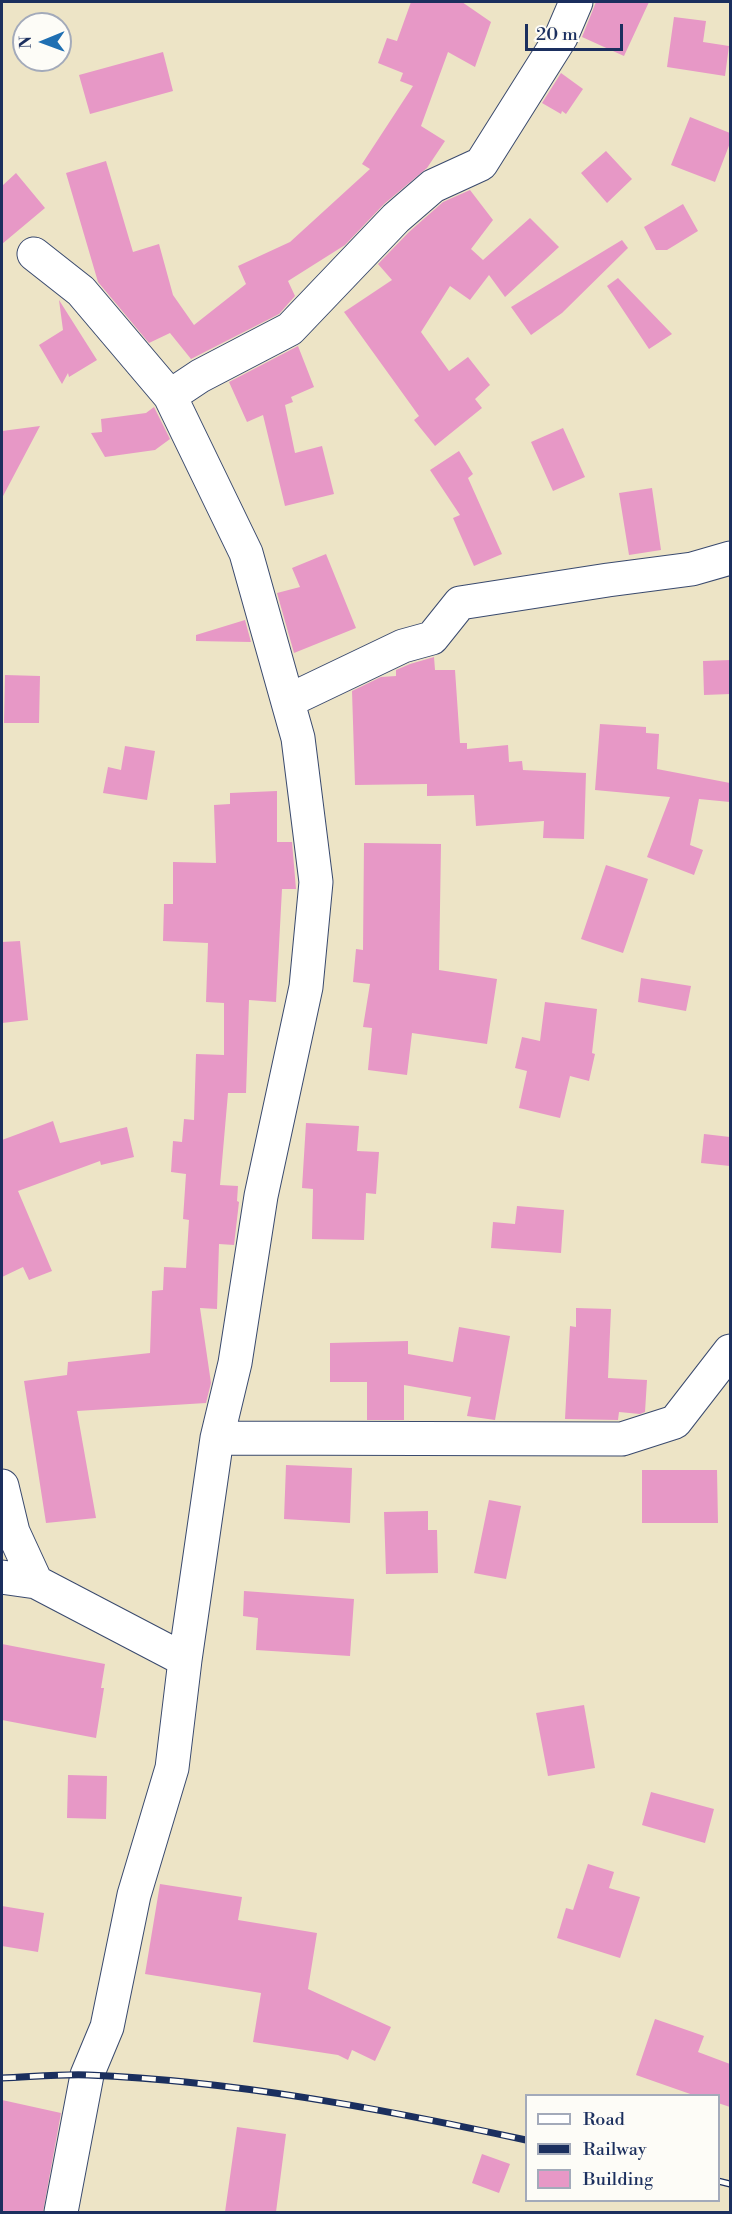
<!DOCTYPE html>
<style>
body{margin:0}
#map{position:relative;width:732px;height:2214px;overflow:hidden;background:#ede4c6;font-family:"Libre Bodoni",serif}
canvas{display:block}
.frame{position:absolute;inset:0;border:3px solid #1b2f5e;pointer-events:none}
.legend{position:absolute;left:525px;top:2094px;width:195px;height:108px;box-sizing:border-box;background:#fdfcf7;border:2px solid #a3aaba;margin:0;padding:8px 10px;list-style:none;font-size:18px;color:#1b2f5e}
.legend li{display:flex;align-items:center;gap:12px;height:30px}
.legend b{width:30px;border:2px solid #a3aaba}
.north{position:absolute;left:12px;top:12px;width:60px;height:60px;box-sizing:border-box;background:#fdfcf7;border:2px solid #a3aaba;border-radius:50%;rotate:269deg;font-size:16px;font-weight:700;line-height:24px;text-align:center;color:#1b2f5e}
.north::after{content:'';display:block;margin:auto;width:21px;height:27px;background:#1f6fb2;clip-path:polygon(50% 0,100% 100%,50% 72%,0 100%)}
.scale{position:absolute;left:525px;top:24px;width:98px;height:27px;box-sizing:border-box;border:3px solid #1b2f5e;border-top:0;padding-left:8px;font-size:18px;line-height:21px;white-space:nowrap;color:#1b2f5e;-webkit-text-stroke:4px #fdfcf7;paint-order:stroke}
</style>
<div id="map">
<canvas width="732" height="2214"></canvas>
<div class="frame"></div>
<ul class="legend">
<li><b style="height:8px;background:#fff"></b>Road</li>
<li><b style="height:8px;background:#1b2f5e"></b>Railway</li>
<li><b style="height:16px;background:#e798c6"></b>Building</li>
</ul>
<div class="north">N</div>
<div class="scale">20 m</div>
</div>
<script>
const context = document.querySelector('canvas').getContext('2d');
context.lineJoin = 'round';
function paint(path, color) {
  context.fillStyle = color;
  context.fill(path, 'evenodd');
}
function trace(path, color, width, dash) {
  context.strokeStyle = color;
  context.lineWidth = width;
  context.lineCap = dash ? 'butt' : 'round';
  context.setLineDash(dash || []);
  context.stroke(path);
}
paint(new Path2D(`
 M411,2H462L491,22L475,67L448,52L421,126L445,141L427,168L384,204L345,245L288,281L295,296L279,314L191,359L170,333L149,343L98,282L66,173L106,161L133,252L159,244L173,295L194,325L246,284L238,266L290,242L370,169L362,164L413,86L400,81L403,73L378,63L387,38L397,41Z
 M596,2H649L624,56L582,37Z
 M674,17L706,21L703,42L729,46L725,76L667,67Z
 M163,52L173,91L90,114L79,75Z
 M561,73L583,89L566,114L562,111L561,114L542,103Z
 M690,117L730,133V143L715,182L671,165Z
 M606,151L632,179L607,203L581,173Z
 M16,173L45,208L2,244V186Z
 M470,190L493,220L471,249L483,260L530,218L559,247L505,297L489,275L470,300L450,286L421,332L449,371L468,357L490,385L475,399L482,408L435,446L414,420L419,416L344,312L392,280L378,264L409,232L443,202Z
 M683,204L698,231L667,250H656L644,227Z
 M622,240L628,248L562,313L531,335L511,307Z
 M618,278L672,334L649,349L607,286Z
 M59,300L97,360L69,377L68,373L62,384L39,345L63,330Z
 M298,346L314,387L291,397L293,402L285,405L295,453L322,446L334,494L285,506L263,415L247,422L229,382Z
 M154,407L170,439L155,450L105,457L91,433L102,432L101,419L146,413Z
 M40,426L2,498V431Z
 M563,428L585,477L553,491L531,442Z
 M459,451L473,474L468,478L502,554L474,566L453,518L460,515L430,470Z
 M652,488L661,550L629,555L619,493Z
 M326,554L356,628L294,653L277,593L300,587L292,568Z
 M245,620L251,642L196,641V635Z
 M434,657L435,670H455L460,743H467V749L508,745L509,762L522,761L523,770L586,773L584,839L543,838L544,821L476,826L474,795L427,796V784L355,785L352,691L381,677L396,676V670L410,664Z
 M730,660V694L704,695L703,661Z
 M5,675L40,676L39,723H4Z
 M600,724L646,727V733L659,734L657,769L730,783V802L699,799L690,845L703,850L694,875L647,857L670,797L595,790Z
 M125,746L155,751L147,800L103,793L108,767L121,770Z
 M277,791V842H292L296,889H282L276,1002L249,1000L246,1093H228L220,1185L238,1186L237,1201L239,1202L234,1245L219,1244L217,1309L200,1308L211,1383L206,1403L77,1411L96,1518L46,1523L24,1381L67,1375L68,1362L150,1353L152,1291L163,1290L164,1267L186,1268L189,1220L183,1219L186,1174L171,1172L173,1141L182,1142L184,1119L194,1120L196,1054L224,1055V1003L206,1002L208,943L163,941L164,904H173V862L216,863L214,805L230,804V793Z
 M364,843L441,844L439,970L497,979L487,1044L412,1033L407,1075L368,1070L372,1028L363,1027L370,984L353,982L356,949L363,950Z
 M606,865L648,879L623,953L581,939Z
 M20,941L28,1020L2,1023V942Z
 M641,978L691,986L686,1011L638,1002Z
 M545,1002L597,1009L592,1053L595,1054L589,1081L570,1076L560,1118L519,1108L527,1071L515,1068L522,1037L540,1041Z
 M53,1121L60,1143L127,1127L134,1157L101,1165L100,1161L18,1191L52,1271L29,1280L23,1267L2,1277V1140Z
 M306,1123L359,1126L357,1151L379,1152L376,1194L366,1193L364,1240L312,1239L313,1189L302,1188Z
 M704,1134L730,1137V1166L701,1163Z
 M517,1206L564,1210L561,1253L491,1248L493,1222L515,1224Z
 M576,1308L611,1309L608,1378L647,1380L645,1412L640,1414L619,1412L618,1420L565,1419L570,1326L576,1327Z
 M459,1327L510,1336L495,1420L467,1416L471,1397L404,1385V1420H367V1382H330V1343L408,1341V1354L453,1362Z
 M286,1465L352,1468L350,1523L284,1519Z
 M642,1470H717L718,1523H642Z
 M489,1500L521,1506L506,1579L474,1573Z
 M428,1511V1530H437L438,1573L386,1574L384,1512Z
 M244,1591L354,1599L350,1656L256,1650L258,1618L243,1616Z
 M2,1644L105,1664L101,1688H104L96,1738L2,1720Z
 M584,1705L595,1768L548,1776L536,1713Z
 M68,1775L107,1776L106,1819L67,1818Z
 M651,1792L714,1809L705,1843L642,1825Z
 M588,1864L614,1872L609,1888L640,1897L620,1958L557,1938L566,1908L573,1910Z
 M160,1884L242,1897L238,1920L317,1933L308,1989L391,2027L375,2061L352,2050L348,2060L338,2055L253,2042L261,1993L145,1974Z
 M2,1906L44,1913L38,1952L2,1946Z
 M655,2019L704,2036L698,2052L730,2064V2107L718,2103V2096H696L636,2075Z
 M2,2100L61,2113L43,2212H2Z
 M237,2127L286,2134L276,2212H225Z
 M482,2154L510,2164L499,2193L472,2183Z`), '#e798c6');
const minor = new Path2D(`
 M34,254L81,291L170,396L246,553L298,738L316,882L306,987L261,1196L235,1363L217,1438L185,1660L172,1768L134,1895L107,2027L87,2075L61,2212
 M170,396L200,376L290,329L396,218L433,186L481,164L561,37L576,2
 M288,701L403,646L432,638L460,603L608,580L692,569L730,558
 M217,1438L622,1439L675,1422L730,1351
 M2,1486L13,1532L36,1582L185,1660
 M2,1577L36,1582`);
trace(minor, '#3a4a6e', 35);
trace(minor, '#fff', 33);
const rail = new Path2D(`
 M2,2078C30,2077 60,2074 88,2075C236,2081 382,2109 526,2140
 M718,2181L730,2184`);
trace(rail, '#1b2f5e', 7);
trace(rail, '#fdfcf7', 4.5, [14]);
</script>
